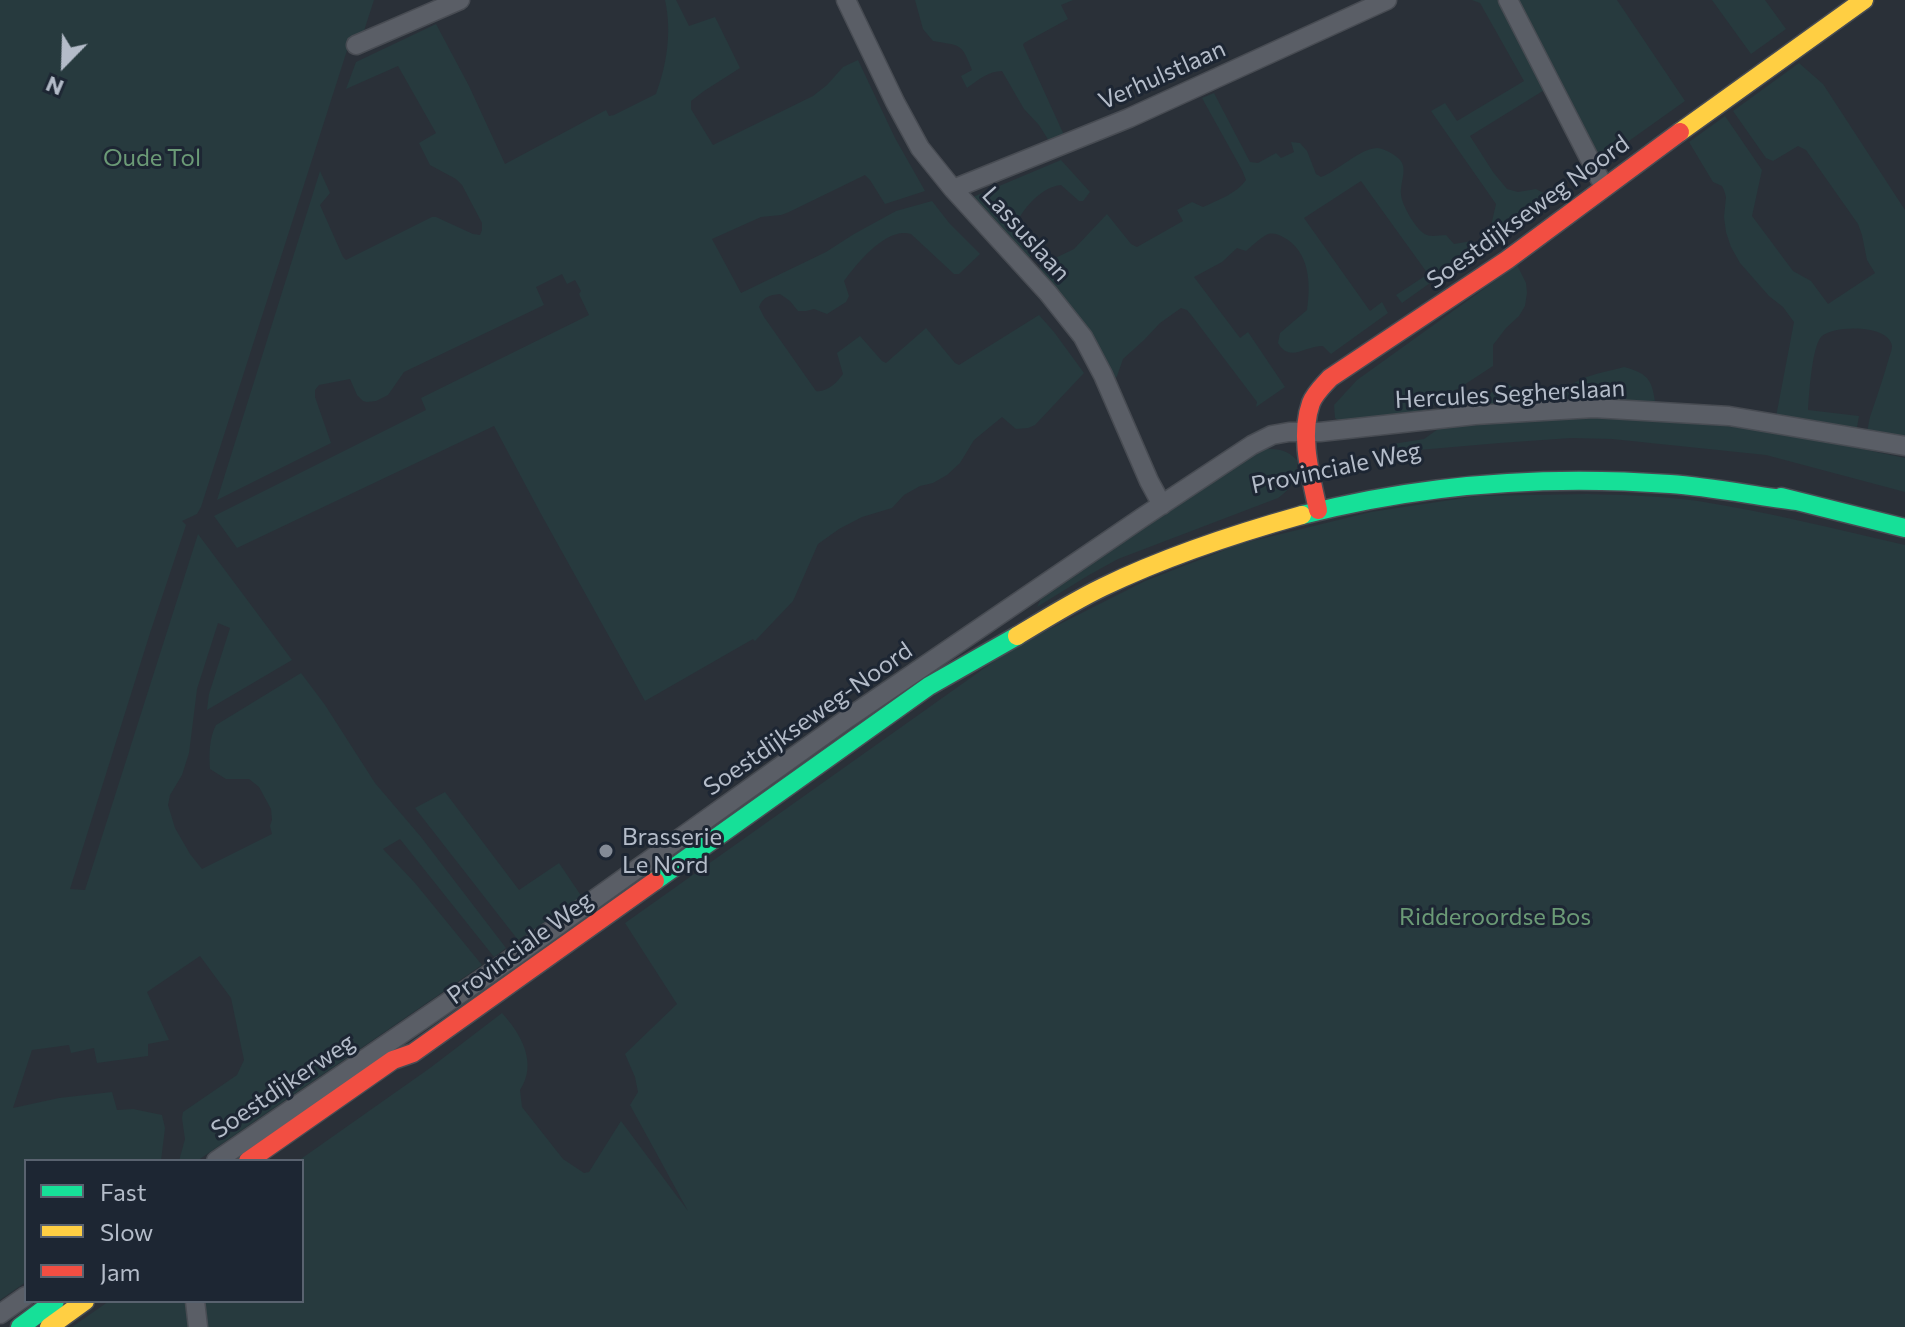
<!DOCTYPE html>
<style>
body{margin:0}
#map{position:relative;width:1905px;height:1327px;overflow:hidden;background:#2a3038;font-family:Commissioner,sans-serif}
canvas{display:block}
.legend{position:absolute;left:24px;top:1159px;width:280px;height:144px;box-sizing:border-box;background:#1d2633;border:2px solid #59626f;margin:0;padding:10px 14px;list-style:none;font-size:24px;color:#b4bcc9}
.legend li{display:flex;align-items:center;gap:16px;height:40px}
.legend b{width:40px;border:2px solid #59626f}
.north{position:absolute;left:24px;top:24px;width:80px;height:80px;-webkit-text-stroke:6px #1d2633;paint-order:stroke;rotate:203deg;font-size:22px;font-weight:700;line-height:32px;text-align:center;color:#b4bcc9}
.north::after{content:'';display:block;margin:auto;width:28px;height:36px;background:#b4bcc9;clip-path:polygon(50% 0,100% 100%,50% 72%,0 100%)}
</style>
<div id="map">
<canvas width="1905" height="1327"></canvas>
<ul class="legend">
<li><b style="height:10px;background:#16e098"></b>Fast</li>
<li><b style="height:10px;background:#ffcf43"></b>Slow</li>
<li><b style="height:10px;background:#f24e42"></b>Jam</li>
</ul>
<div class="north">N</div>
</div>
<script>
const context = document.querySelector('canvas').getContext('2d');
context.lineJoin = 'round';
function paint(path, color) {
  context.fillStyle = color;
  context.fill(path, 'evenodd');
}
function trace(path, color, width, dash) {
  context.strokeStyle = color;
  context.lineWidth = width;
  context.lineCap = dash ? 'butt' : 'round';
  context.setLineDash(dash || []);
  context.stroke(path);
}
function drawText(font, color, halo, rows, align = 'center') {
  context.font = font + ' Commissioner,sans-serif';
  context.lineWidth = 6;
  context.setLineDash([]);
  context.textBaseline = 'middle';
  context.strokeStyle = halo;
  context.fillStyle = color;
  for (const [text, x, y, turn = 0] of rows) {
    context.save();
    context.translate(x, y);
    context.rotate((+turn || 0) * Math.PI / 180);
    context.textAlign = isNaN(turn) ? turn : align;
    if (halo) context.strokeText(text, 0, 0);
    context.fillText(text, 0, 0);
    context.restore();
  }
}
paint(new Path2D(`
 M0,0H374L363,34L350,41L201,507L197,514L182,521L186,525L151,630L70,889L85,890L198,534L292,660L207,710L209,694L230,628L218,623L197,689L189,753L182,775L170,795L168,805L175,828L190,854L202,869L272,834L270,826L272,820L271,809L259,787L249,779H226L210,769C209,755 209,738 216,725L301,673L325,705L375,783L421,837L506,948L494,957L400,839L383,849L415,883L482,965L197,1161H179L185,1139L182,1118L183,1112L237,1075L244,1060L231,998L200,956L147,992L169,1040L148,1044V1056L97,1063L94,1048L71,1053L69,1045L32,1050L13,1108L59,1098L112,1092L117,1110L133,1109L162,1115L165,1128L161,1161H26V1282L0,1300Z
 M665,0H676L689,26L715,17L740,68L704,91L691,101V109L713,145L813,96L827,85L843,67L858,60L895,138L925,191L885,204L870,180L865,175L789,212L781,215L761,217L712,239L741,293L826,252L854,234L896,211L932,201L950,224L980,254L959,274H954L911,234C887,226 857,263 844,281L849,296L846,302L827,314L814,309L806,311H798L790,301L780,294C769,295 763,297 759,307L764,317L816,391C826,393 838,382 843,374L837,353L860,336L882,361L886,363L926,328L955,363L959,365L1039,315L1054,332L1084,373L1035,425L1028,428L1016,429L1002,417L974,440L960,463L947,475L933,483L920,486L904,495L892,508L862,517L839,529L818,544L793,601L755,641L753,639L645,701L541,514L494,426L237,548L214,516L426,410L421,398L589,315L579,294L581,291L575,280L567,284L562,274L536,287L544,305L404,372L388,395L376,401L367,402L363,401L357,395L350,379L319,385L315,390V397L331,443L217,500L320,171L330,193L320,205L343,257L346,260L432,217H436L473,234L480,235L482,230V223L462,185L456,179L430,165L419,143L436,133L398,66L346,89L356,62L436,24L469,86L505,164L606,110L609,116L614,115L656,94C667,64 672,32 665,0Z
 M915,0H1073L1061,5L1068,19L1024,43L1023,45L1064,135L1049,141L1039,125L1024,109L1002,71C989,71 978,80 967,88L961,76L972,70C961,42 961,46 933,41L923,29Z
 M1472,0H1499L1546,89L1470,136L1493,172L1507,189L1518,192L1536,189L1551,197L1487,243L1496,204L1431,111L1445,103L1457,121L1524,81L1480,3Z
 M1518,0H1617L1685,101L1598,163Z
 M1712,0H1765L1786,29L1751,54Z
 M1799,63L1823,84L1905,210V443L1867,435C1868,427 1869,418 1872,411C1878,393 1884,376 1889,358C1890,354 1892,350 1892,346C1889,324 1832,325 1821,337C1812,347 1809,395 1808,410L1859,416L1856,433L1775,422L1794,322L1783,307L1769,296L1740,263L1731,247L1726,232L1724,217L1726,197L1724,190L1722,186L1713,182L1689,142L1725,116L1762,170L1752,216L1793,271L1811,281L1828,304L1875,273L1867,260L1862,235L1858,224L1806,150L1798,146L1773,161L1766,158L1733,111Z
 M1214,93L1250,162L1258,163L1276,153L1281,158L1294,152L1291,142L1300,143L1307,151L1316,174L1321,177C1338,171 1359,149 1377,148C1382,148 1390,152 1394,155C1411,165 1400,179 1401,194C1401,204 1417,232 1427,235C1432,237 1440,235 1446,235L1454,244L1472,241L1475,251L1402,303L1396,295L1428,274L1361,181L1304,218L1370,311L1382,302L1388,313L1331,354L1323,346C1304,346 1290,363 1278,343L1280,333L1307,310C1311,284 1310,251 1283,237C1277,234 1272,232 1266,235C1259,239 1252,246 1246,251L1237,248L1222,262L1194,277L1240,338L1248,332L1285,387L1256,407L1257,402L1192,316L1187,310L1181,308L1160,323L1144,340L1123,359L1117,376L1111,386L1031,277L1043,264L1074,249L1107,214L1131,244L1137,247L1183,221L1177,210L1192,202L1203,207C1218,200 1236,194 1246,180L1242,170L1202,98Z
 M1061,160L1090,192L1083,201H1079L1061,185C1043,187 1027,204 1018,220L1039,246L1021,267L967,202L973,197Z
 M1517,265L1526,283L1527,293L1525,306L1519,316L1506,328L1493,345V366L1415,417L1342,423L1335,418L1334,405L1357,380Z
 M1624,367C1651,374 1652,382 1656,407L1553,406C1569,376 1595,375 1624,367Z
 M1507,383L1518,392L1539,397L1545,406L1460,412Z
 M1550,418C1578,418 1607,416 1636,418C1727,422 1817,439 1905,458V492L1766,455L1612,439L1571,438L1500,443L1384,453L1393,444L1424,439L1441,427Z
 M1265,449C1280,449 1287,450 1297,460C1298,478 1293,487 1278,498L1118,559L1089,575L1037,607L1042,597L1252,456Z
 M1587,494C1624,495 1661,496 1698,501C1768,512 1836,529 1905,545V1327H72L109,1301H302V1161H298L430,1068L502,1013C521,1034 538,1063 520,1090L522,1107L563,1159L584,1173L589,1172L621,1121L688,1211L630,1105L638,1092L635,1077L625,1054L677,1004L625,923L1000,657L1032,638L1145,581L1240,544L1371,512L1477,496Z
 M445,792L519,890L559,863L582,897L518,940L415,808Z`), '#273a3e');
const street = new Path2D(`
 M846,0L895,102L920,148L953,189L1048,293L1083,337L1103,375L1149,481L1162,505
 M1508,0L1604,187
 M356,45L460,0
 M953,189L1129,118L1387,0
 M216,1161L518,954L848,718L1143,517L1252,445L1272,435L1289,432H1320L1475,415L1594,408L1729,416L1905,446
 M195,1301L198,1327
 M0,1314L26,1296`);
const fast = new Path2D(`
 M1781,497L1905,528
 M1302,515C1422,484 1547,475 1670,484C1713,487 1755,496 1797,501
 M655,881L929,686L1017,636
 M20,1327L55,1301`);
const slow = new Path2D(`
 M1680,132L1864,0
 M1017,636C1045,619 1074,601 1103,587C1167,556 1234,534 1302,515
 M49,1327L85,1301`);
const jam = new Path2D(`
 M1318,510C1311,477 1299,436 1311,403C1315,393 1323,386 1330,378L1507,260L1680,132
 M248,1161L393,1060L413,1053L655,881`);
trace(street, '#484c53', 21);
trace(fast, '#484c53', 21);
trace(slow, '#484c53', 21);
trace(jam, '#484c53', 21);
trace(street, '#5a5e66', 18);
trace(fast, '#16e098', 18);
trace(slow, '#ffcf43', 18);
trace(jam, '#f24e42', 18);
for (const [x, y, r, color] of [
 [606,851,8,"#848b96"]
]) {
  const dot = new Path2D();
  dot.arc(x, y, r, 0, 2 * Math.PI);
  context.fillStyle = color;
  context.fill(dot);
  trace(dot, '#1d2633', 3);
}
drawText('24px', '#b4bcc9', '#1d2633', [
 ["Verhulstlaan",1162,75,-24],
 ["Soestdijkseweg Noord",1528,212,-36],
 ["Lassuslaan",1026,234,48],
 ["Hercules Segherslaan",1510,394,-3],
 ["Provinciale Weg",1336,468,-12],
 ["Soestdijkseweg-Noord",808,719,-35],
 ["Provinciale Weg",520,948,-36],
 ["Soestdijkerweg",283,1086,-34]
]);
drawText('24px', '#6b9a76', '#1d2633', [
 ["Oude Tol",152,158],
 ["Ridderoordse Bos",1495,917]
]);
drawText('24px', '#b4bcc9', '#1d2633', [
 ["Brasserie",622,837],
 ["Le Nord",622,865]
], 'left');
</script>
